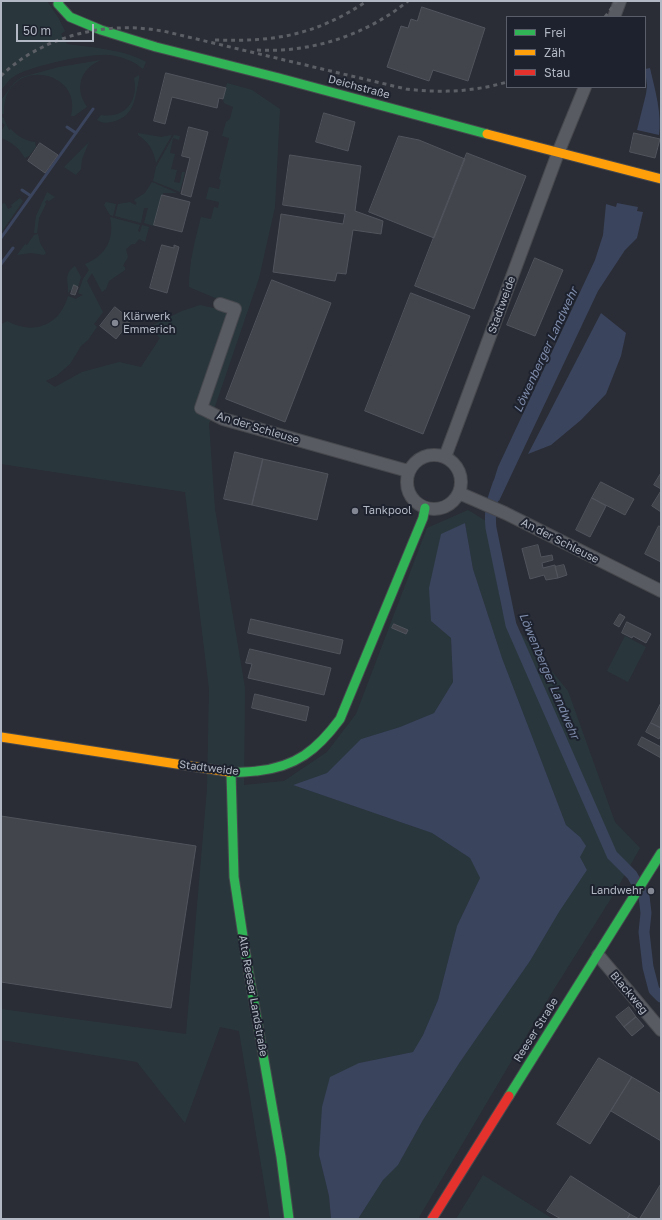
<!DOCTYPE html>
<meta charset="utf-8">
<style>
body{margin:0}
#map{position:relative;width:662px;height:1220px;overflow:hidden;background:#2a2d35;font-family:"Golos Text",sans-serif}
canvas{display:block}
.frame{position:absolute;inset:0;border:2px solid #b3b8c5;pointer-events:none}
.legend{position:absolute;left:506px;top:16px;width:140px;height:72px;box-sizing:border-box;background:#1d222e;border:1px solid #595e6a;margin:0;padding:5px 7px;list-style:none;font-size:12px;color:#b3b8c5}
.legend li{display:flex;align-items:center;gap:8px;height:20px}
.legend b{width:20px;border:1px solid #595e6a}
.scale{position:absolute;left:16px;top:24px;width:78px;height:18px;box-sizing:border-box;border:2px solid #b3b8c5;border-top:0;padding-left:5px;font-size:12px;line-height:14px;white-space:nowrap;color:#b3b8c5;-webkit-text-stroke:3px #1d222e;paint-order:stroke}
</style>
<div id="map">
<canvas width="662" height="1220"></canvas>
<div class="frame"></div>
<ul class="legend">
<li><b style="height:5px;background:#30b455"></b>Frei</li>
<li><b style="height:5px;background:#ff9f0a"></b>Zäh</li>
<li><b style="height:5px;background:#e5322d"></b>Stau</li>
</ul>
<div class="scale">50 m</div>
</div>
<script>
const context = document.querySelector('canvas').getContext('2d');
context.lineJoin = 'round';
function paint(path, color) {
  context.fillStyle = color;
  context.fill(path, 'evenodd');
}
function trace(path, color, width, dash) {
  context.strokeStyle = color;
  context.lineWidth = width;
  context.lineCap = dash ? 'butt' : 'round';
  context.setLineDash(dash || []);
  context.stroke(path);
}
function drawText(font, color, halo, rows, align = 'center') {
  context.font = font + ' "Golos Text",sans-serif';
  context.lineWidth = 4;
  context.setLineDash([]);
  context.textBaseline = 'middle';
  context.strokeStyle = halo;
  context.fillStyle = color;
  for (const [text, x, y, turn = 0] of rows) {
    context.save();
    context.translate(x, y);
    context.rotate((+turn || 0) * Math.PI / 180);
    context.textAlign = isNaN(turn) ? turn : align;
    if (halo) context.strokeText(text, 0, 0);
    context.fillText(text, 0, 0);
    context.restore();
  }
}
paint(new Path2D(`
 M1,1H47L59,19L65,31L61,34L67,44C90,47 126,50 146,62L143,69C134,61 121,56 109,55C91,53 28,66 13,77C8,80 5,86 1,90Z
 M101,60C80,69 74,88 87,107L74,116H71C84,68 2,55 4,114H1V100L14,83L22,77L59,67Z
 M139,75V79C135,97 135,115 115,121C108,123 104,124 97,120L101,115C125,119 139,101 134,78Z
 M227,83L252,90L280,109L275,207L259,278L209,424L215,509L245,688L244,785L284,781L327,752L356,714L427,528L468,510L486,521L502,610L568,691L615,822L640,848L615,892L551,994L418,1219H358L383,1180L398,1165L423,1120L460,1062L530,961L559,912L587,870L580,857V837L566,825L502,658L473,569L465,523L441,535L431,621L451,638L453,682L434,713L400,727L361,739L327,773L293,785L432,833L470,858L480,878L457,926L438,1000L423,1035L413,1052L359,1063L319,1155L329,1196L331,1219H270L239,1031L220,1027L185,1123L137,1062L1,1040V1009L186,1034L207,789L209,689L185,492L1,464V324L4,323L7,321C34,336 60,325 68,296L76,299L77,298L83,295L78,293L83,279L89,270L85,264C106,256 115,238 110,217L140,225L138,231L140,232L142,225L149,227L145,242L139,239L135,244H132L126,249C129,261 128,255 123,266L125,267V270L109,281L106,289L102,292L92,273L87,281L103,312L94,324L97,327L88,340L81,346L70,364L56,376L46,381L55,387L82,372L119,362L141,367L160,338L149,327L182,311L200,305L218,309L220,300L189,287C189,263 195,240 201,217L211,219L214,207L218,208L219,202L206,199L209,187L219,189L221,180L219,179L229,138L222,136L226,122L230,119L233,107L224,103L223,99Z
 M3,117L9,130L11,129C17,136 25,141 35,142L36,147L29,156L25,158C19,148 12,142 1,138V131L5,125L1,122V118Z
 M138,133L161,137L172,135L156,163C154,151 149,142 138,135Z
 M174,135L180,136L179,140L173,138L170,153L175,154L171,169L177,170L174,182L180,183L182,172H185L180,192L153,181L156,167Z
 M89,142L82,159L81,169L76,175L64,167Z
 M152,182L177,193H163L154,226L144,223L148,208H144L141,223L115,216L118,204L130,202L135,205L137,203L134,200L145,193Z
 M47,192L55,197L49,201L47,200L45,202L46,204L39,218L37,233H34L36,216Z
 M20,198L23,201L1,233V204L5,203L8,209L12,207L11,205Z
 M106,202L116,204L113,216L110,215L104,205Z
 M38,234L40,243L46,253L44,255L31,253L17,255L25,244L27,245L34,235Z
 M75,266L81,277L78,287L74,285L72,291L70,290L68,293C69,281 63,274 75,266Z
 M625,636L646,647L628,682L607,671Z
 M483,1175L545,1214L553,1219H456Z`), '#29373c');
paint(new Path2D(`
 M650,68C655,90 662,113 659,135L637,130L646,94L647,86L645,69Z
 M617,203L638,207L637,211L643,212L637,238L625,250L598,291L499,501L489,496L498,467L595,260L603,235L606,204L616,207Z
 M601,313L626,333L621,356L606,394L581,420L551,445L528,454Z
 M465,523L473,569L502,658L566,825L580,837L586,846L580,857L587,870L559,912L530,961L460,1062L423,1120L398,1165L383,1180L358,1219H331L329,1196L319,1155L322,1107L330,1077L359,1063L413,1052L423,1035L438,1000L457,926L480,878L470,858L432,833L293,785L327,773L361,739L400,727L434,713L453,682L451,638L431,621L429,588L441,534Z`), '#3a445d');
trace(new Path2D(`
 M67,127L76,133
 M22,190L31,196
 M1,238L93,109
 M1,264L13,248`), '#3a445d', 3);
trace(new Path2D(`
 M498,484C492,501 489,510 491,528L511,625L612,855L632,875L644,896L646,913L644,932L648,967L654,990L661,997`), '#3a445d', 11);
const building = new Path2D(`
 M422,7L485,28L468,81L433,70L429,81L387,67L401,26L408,28L411,19L417,21Z
 M166,73L226,88L223,99L219,98L217,108L172,97L165,124L154,121Z
 M324,113L355,122L348,151L316,142Z
 M189,127L208,132L191,197L181,194L190,158L182,156Z
 M634,133L660,139L655,158L630,152Z
 M399,136L419,140L465,159L434,238L369,212Z
 M40,143L58,155L45,173L28,161Z
 M467,153L526,176L474,309L415,286Z
 M290,155L361,166L355,211L383,221L381,234L353,230L346,274L337,273L335,281L273,272L281,214L343,224L345,214L283,205Z
 M162,195L190,202L182,232L154,225Z
 M162,245L174,248V245L179,247L167,293L150,288Z
 M535,258L563,270L535,336L507,325Z
 M272,280L331,303L285,422L226,399Z
 M74,285L78,287L75,295L71,294Z
 M411,293L470,316L423,434L365,411Z
 M115,307L131,320L116,339L100,326Z
 M235,452L263,459L252,505L224,499Z
 M263,459L328,474L317,520L252,505Z
 M661,473V489L654,485Z
 M601,482L634,499L625,515L592,498Z
 M661,491V512L652,506Z
 M592,498L606,506L590,537L576,530Z
 M659,526L661,527V562L645,554Z
 M538,545L541,557L552,555L553,560L542,563L543,568L555,565L558,578L546,580L544,575L530,579L522,549Z
 M564,565L567,575L558,578L555,567Z
 M620,614L625,617L619,627L614,624Z
 M251,619L343,640L340,654L248,633Z
 M627,622L651,634L646,643L633,636L632,638L622,633Z
 M394,624L408,630L406,634L392,628Z
 M250,649L331,668L324,695L248,678L252,664L246,663Z
 M255,694L309,707L306,721L252,708Z
 M661,703V730H660L661,728L651,723Z
 M651,723L661,728V735L659,739L646,732Z
 M642,737L661,747V758L638,745Z
 M1,816L196,846L171,1008L1,982Z
 M629,1007L636,1017L624,1027L616,1017Z
 M636,1017L644,1026L632,1036L624,1027Z
 M599,1058L632,1077L590,1144L557,1124Z
 M632,1077L661,1094V1141L611,1111Z
 M571,1176L630,1214L627,1219H561L547,1211Z
 M661,1184V1219H627L630,1214L639,1219Z`);
paint(building, '#42454c');
trace(building, '#51545c', 1);
const street = new Path2D(`
 M614,17L620,1
 M220,304L235,309L201,408L223,419L408,471
 M407 482a27 27 0 1 1 54 0a27 27 0 1 1-54 0Z
 M445,457L558,153L585,87
 M459,493L505,513L661,591
 M598,955L661,1030`);
const fast = new Path2D(`
 M59,1L58,4L70,17L101,30L156,47L279,78L487,134
 M229,772C238,773 247,772 257,771C296,767 317,750 340,719L423,518L425,508
 M231,772L234,877L247,963L281,1157L289,1219
 M509,1096L661,853`);
const slow = new Path2D(`
 M487,134L661,179
 M1,737L229,772`);
const jam = new Path2D(`
 M432,1219L509,1096`);
trace(street, '#46484e', 14);
trace(fast, '#46484e', 11);
trace(slow, '#46484e', 11);
trace(jam, '#46484e', 11);
trace(street, '#595b62', 12);
trace(fast, '#30b455', 9);
trace(slow, '#ff9f0a', 9);
trace(jam, '#e5322d', 9);
trace(new Path2D(`
 M605,17L617,1
 M215,40C275,42 316,35 367,1
 M257,50C312,53 366,35 408,1
 M1,76C31,46 78,29 120,28C135,27 149,29 163,31L406,89C440,93 473,92 507,82`), '#5d5f66', 3, [4, 4]);
for (const [x, y, r, color] of [
 [115,323,4,"#838793"],
 [355,511,4,"#838793"],
 [651,891,4,"#838793"]
]) {
  const dot = new Path2D();
  dot.arc(x, y, r, 0, 2 * Math.PI);
  context.fillStyle = color;
  context.fill(dot);
  trace(dot, '#1d222e', 1.5);
}
drawText('11px', '#b3b8c5', '#1d222e', [
 ["Deichstraße",359,87,15],
 ["Stadtweide",502,305,-70],
 ["An der Schleuse",258,428,17],
 ["An der Schleuse",560,541,27],
 ["Stadtweide",209,768,7],
 ["Blackweg",629,993,50],
 ["Alte Reeser Landstraße",253,996,80],
 ["Reeser Straße",536,1030,-58]
]);
drawText('11px', '#b3b8c5', '#1d222e', [
 ["Klärwerk",123,317],
 ["Emmerich",123,330],
 ["Tankpool",363,511],
 ["Landwehr",643,891,"right"]
], 'left');
drawText('italic 12px', '#7e8baa', '#1d222e', [
 ["Löwenberger Landwehr",546,350,-65],
 ["Löwenberger Landwehr",549,676,67]
]);
</script>
